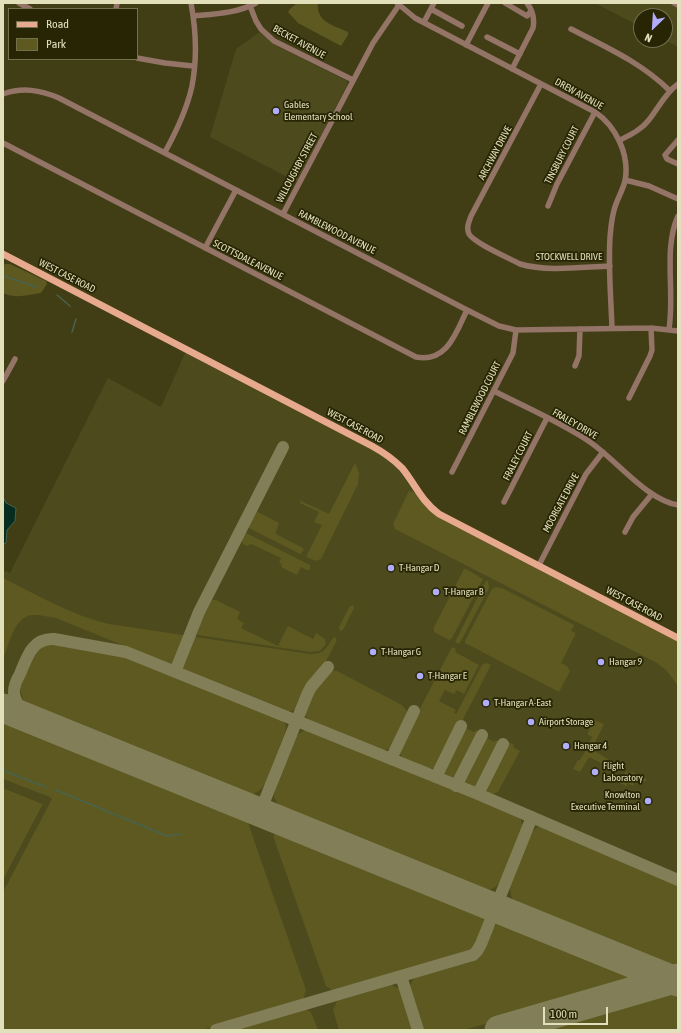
<!DOCTYPE html>
<style>
body{margin:0}
#map{position:relative;width:681px;height:1033px;overflow:hidden;background:#413e16;font-family:"Asap Condensed",sans-serif}
canvas{display:block}
.frame{position:absolute;inset:0;border:4px solid #e2e0bb;pointer-events:none}
.legend{position:absolute;left:8px;top:8px;width:130px;height:52px;box-sizing:border-box;background:#272504;border:1px solid #72704d;margin:0;padding:5px 7px;list-style:none;font-size:12px;color:#e2e0bb}
.legend li{display:flex;align-items:center;gap:8px;height:20px}
.legend b{width:20px;border:1px solid #72704d}
.north{position:absolute;left:633px;top:8px;width:40px;height:40px;box-sizing:border-box;background:#272504;border:1px solid #72704d;border-radius:50%;rotate:205deg;font-size:11px;font-weight:700;line-height:16px;text-align:center;color:#e2e0bb}
.north::after{content:'';display:block;margin:auto;width:14px;height:18px;background:#b0aefa;clip-path:polygon(50% 0,100% 100%,50% 72%,0 100%)}
.scale{position:absolute;left:543px;top:1007px;width:65px;height:18px;box-sizing:border-box;border:2px solid #e2e0bb;border-top:0;padding-left:5px;font-size:12px;line-height:14px;white-space:nowrap;color:#e2e0bb;-webkit-text-stroke:3px #272504;paint-order:stroke}
</style>
<div id="map">
<canvas width="681" height="1033"></canvas>
<div class="frame"></div>
<ul class="legend">
<li><b style="height:5px;background:#e8aa8e"></b>Road</li>
<li><b style="height:11px;background:#5d5921"></b>Park</li>
</ul>
<div class="north">N</div>
<div class="scale">100 m</div>
</div>
<script>
const context = document.querySelector('canvas').getContext('2d');
context.lineJoin = 'round';
function paint(path, color) {
  context.fillStyle = color;
  context.fill(path, 'evenodd');
}
function trace(path, color, width, dash) {
  context.strokeStyle = color;
  context.lineWidth = width;
  context.lineCap = dash ? 'butt' : 'round';
  context.setLineDash(dash || []);
  context.stroke(path);
}
function drawText(font, color, halo, rows, align = 'center') {
  context.font = font + ' "Asap Condensed",sans-serif';
  context.lineWidth = 3.5;
  context.setLineDash([]);
  context.textBaseline = 'middle';
  context.strokeStyle = halo;
  context.fillStyle = color;
  for (const [text, x, y, turn = 0] of rows) {
    context.save();
    context.translate(x, y);
    context.rotate((+turn || 0) * Math.PI / 180);
    context.textAlign = isNaN(turn) ? turn : align;
    if (halo) context.strokeText(text, 0, 0);
    context.fillText(text, 0, 0);
    context.restore();
  }
}
paint(new Path2D(`
 M595,3H678V47L665,40V16H641V27Z
 M260,32L277,46L347,81V85L297,182L210,137L236,49Z
 M186,351L380,453L396,466L414,492L443,520L678,641V1030H3V880L43,804L3,788V570L10,573L108,378L161,407Z`), '#4d4a1d');
paint(new Path2D(`
 M297,3H318C316,22 333,25 348,32V35L341,46L298,23L288,12L290,9Z
 M6,264H10L46,281L47,284L41,293C28,295 15,299 3,293V265Z
 M355,463L359,473L358,484L321,559L315,561L307,557V555L322,525L314,522L319,512L300,503L301,501L329,514Z
 M409,491L414,492L443,520L678,640V686L667,671L657,663L395,529L393,524Z
 M256,511L279,523L276,532V534L303,548L304,550L300,554L249,528L248,527Z
 M246,533L310,565V570H307L301,567L297,575L281,567L282,564L279,563L281,558L251,544L247,546L243,544L241,539Z
 M464,569H466L483,579L452,638L449,640L434,632V627Z
 M3,578C37,595 71,615 109,624L310,654C324,654 326,649 333,638L335,637L337,640L324,665L304,691L297,708L292,711L287,712L56,618C49,617 41,615 34,615C14,615 9,645 3,659Z
 M486,581H488L489,586V588L461,641L459,644L455,642Z
 M495,587L502,588L574,625L571,631L576,633L561,663L567,666L570,671L559,692L465,643V641L492,589Z
 M212,600H216L240,612L237,619L244,623L241,628L278,646L288,626L313,639L316,633L325,639L326,644L320,651L310,652L198,635L197,634L201,621Z
 M353,605L354,608L343,630L340,631L339,627L340,625L350,606Z
 M50,644L120,655L283,721L286,725L285,733L265,784C260,792 254,794 245,796L29,708L23,700L20,688L34,652L43,646Z
 M452,647L456,649L455,652L479,665L464,694L457,690L454,694L445,690L439,701L456,710L454,713L456,714L482,665L486,663L491,665L440,764L436,768L429,769L404,759L400,754V747Z
 M332,671H337L402,705C405,709 409,711 408,717L394,744L390,749L382,750L307,719C298,704 319,683 328,673Z
 M3,719L244,816L247,820L306,990L304,997L302,1001L201,1030H3V892L52,799L50,797L3,779Z
 M594,720L604,724L592,749H587L592,737L587,734Z
 M463,727L474,732L476,730L480,734L458,776L453,778C447,776 442,775 442,768Z
 M305,730L520,817L522,824V830L502,880C496,888 491,890 481,891L280,809L274,797L275,786L296,735Z
 M483,736L494,742L496,740L501,743L480,784C476,789 471,786 465,783L463,778Z
 M509,742L514,745L513,747L520,751L498,792L492,794L487,791L486,785L507,743Z
 M591,749L608,759L605,765L589,757L580,772L573,769L578,760H580L586,750Z
 M626,770L634,784L633,786L628,783L626,786L620,783L624,773L625,774L626,771Z
 M630,771L646,779V781L636,783Z
 M3,788L43,804L3,880Z
 M539,827H542L678,886V968H670L517,906L511,896L510,888L531,834L536,828Z
 M279,832L481,913C490,922 476,948 466,953L333,991L326,986L273,836Z
 M502,921L634,975L631,982L464,1030H423L410,986L414,978L471,962C491,952 485,928 502,921Z
 M391,985L400,989L412,1030H339L333,1010L337,1001Z
 M670,991L678,994V1030H536Z
 M305,1009L311,1012L318,1030H235Z`), '#5d5921');
const water = new Path2D(`
 M3,497L6,503L16,508L15,521L7,530L6,543L3,544Z`);
paint(water, '#062d1f');
trace(water, '#48634e', 1);
trace(new Path2D(`
 M3,276L37,287
 M57,295L70,306
 M72,332L76,319
 M3,767L7,772L46,787
 M56,790L167,836L181,834`), '#48634e', 1.5);
trace(new Path2D(`
 M175,672L199,612L283,447
 M26,717C21,710 14,701 14,692C14,686 17,679 20,674C27,657 32,638 54,639L126,652L478,794L678,880
 M391,759L414,711
 M436,777L461,726
 M456,786L482,735
 M478,794L503,744
 M260,812L307,695L311,687L328,667
 M401,976L418,1030
 M216,1030L473,955L477,951L481,944L532,817`), '#827f58', 12);
trace(new Path2D(`
 M3,708L678,982
 M499,1030L678,978`), '#827f58', 29);
trace(new Path2D(`
 M19,3L30,9
 M397,3L415,18L595,112C616,126 630,155 625,181C623,189 619,196 616,204C612,214 611,225 610,237C608,267 611,298 612,328
 M505,3L527,16L531,11
 M674,3L678,5
 M250,6L256,21L261,29L274,41L353,80
 M116,9L117,3
 M431,9L462,26
 M194,16C215,14 238,13 256,3
 M424,22L434,3
 M571,29C606,47 642,63 670,91
 M487,37L520,54
 M466,45L488,3
 M137,58L165,63L193,66
 M512,69L533,28C535,18 533,11 527,3
 M541,84L471,216C469,222 466,227 469,234C474,243 509,258 520,264C547,272 582,267 610,266
 M3,94C23,87 40,90 59,98L467,310L499,326L516,330L651,328L678,331
 M620,140C630,135 641,130 648,121C658,109 665,93 678,84
 M678,140L665,155L667,159L678,164
 M3,143L416,357C447,363 456,333 467,310
 M165,152C176,132 187,109 192,86C197,60 196,30 191,3
 M625,180L649,186L678,199
 M548,206L557,184L595,112
 M283,214L373,43L399,5
 M205,248L236,190
 M669,329C675,292 663,249 678,216
 M575,366L579,356L580,329
 M3,381L15,359
 M494,391C525,407 558,421 587,440C614,457 647,501 678,505
 M629,398L650,356L652,350L651,328
 M452,472L513,353L516,330
 M504,502L547,418
 M625,532L633,517L652,494
 M539,565L586,474L603,452`), '#937467', 5.5);
trace(new Path2D(`
 M3,254L372,446C383,452 393,459 402,468C415,484 422,502 439,514L678,638`), '#e8aa8e', 7);
for (const [x, y, r, color] of [
 [276,111,4,"#b0aefa"],
 [391,568,4,"#b0aefa"],
 [436,592,4,"#b0aefa"],
 [373,652,4,"#b0aefa"],
 [601,662,4,"#b0aefa"],
 [420,676,4,"#b0aefa"],
 [486,703,4,"#b0aefa"],
 [531,722,4,"#b0aefa"],
 [566,746,4,"#b0aefa"],
 [595,772,4,"#b0aefa"],
 [648,801,4,"#b0aefa"]
]) {
  const dot = new Path2D();
  dot.arc(x, y, r, 0, 2 * Math.PI);
  context.fillStyle = color;
  context.fill(dot);
  trace(dot, '#272504', 1.5);
}
drawText('10px', '#e2e0bb', '#272504', [
 ["BECKET AVENUE",299,42,29],
 ["DREW AVENUE",579,94,29],
 ["ARCHWAY DRIVE",495,153,-62],
 ["TINSBURY COURT",562,155,-63],
 ["WILLOUGHBY STREET",297,168,-62],
 ["RAMBLEWOOD AVENUE",337,232,27],
 ["STOCKWELL DRIVE",569,257],
 ["SCOTTSDALE AVENUE",248,260,27],
 ["WEST CASE ROAD",67,276,27],
 ["RAMBLEWOOD COURT",480,398,-63],
 ["FRALEY DRIVE",575,424,30],
 ["WEST CASE ROAD",355,426,28],
 ["FRALEY COURT",518,456,-63],
 ["MOORGATE DRIVE",561,503,-62],
 ["WEST CASE ROAD",634,604,28]
]);
drawText('10px', '#e2e0bb', '#272504', [
 ["Gables",284,105],
 ["Elementary School",284,117],
 ["T-Hangar D",399,568],
 ["T-Hangar B",444,592],
 ["T-Hangar G",381,652],
 ["Hangar 9",609,662],
 ["T-Hangar E",428,676],
 ["T-Hangar A-East",494,703],
 ["Airport Storage",539,722],
 ["Hangar 4",574,746],
 ["Flight",603,766],
 ["Laboratory",603,778],
 ["Knowlton",640,795,"right"],
 ["Executive Terminal",640,807,"right"]
], 'left');
</script>
